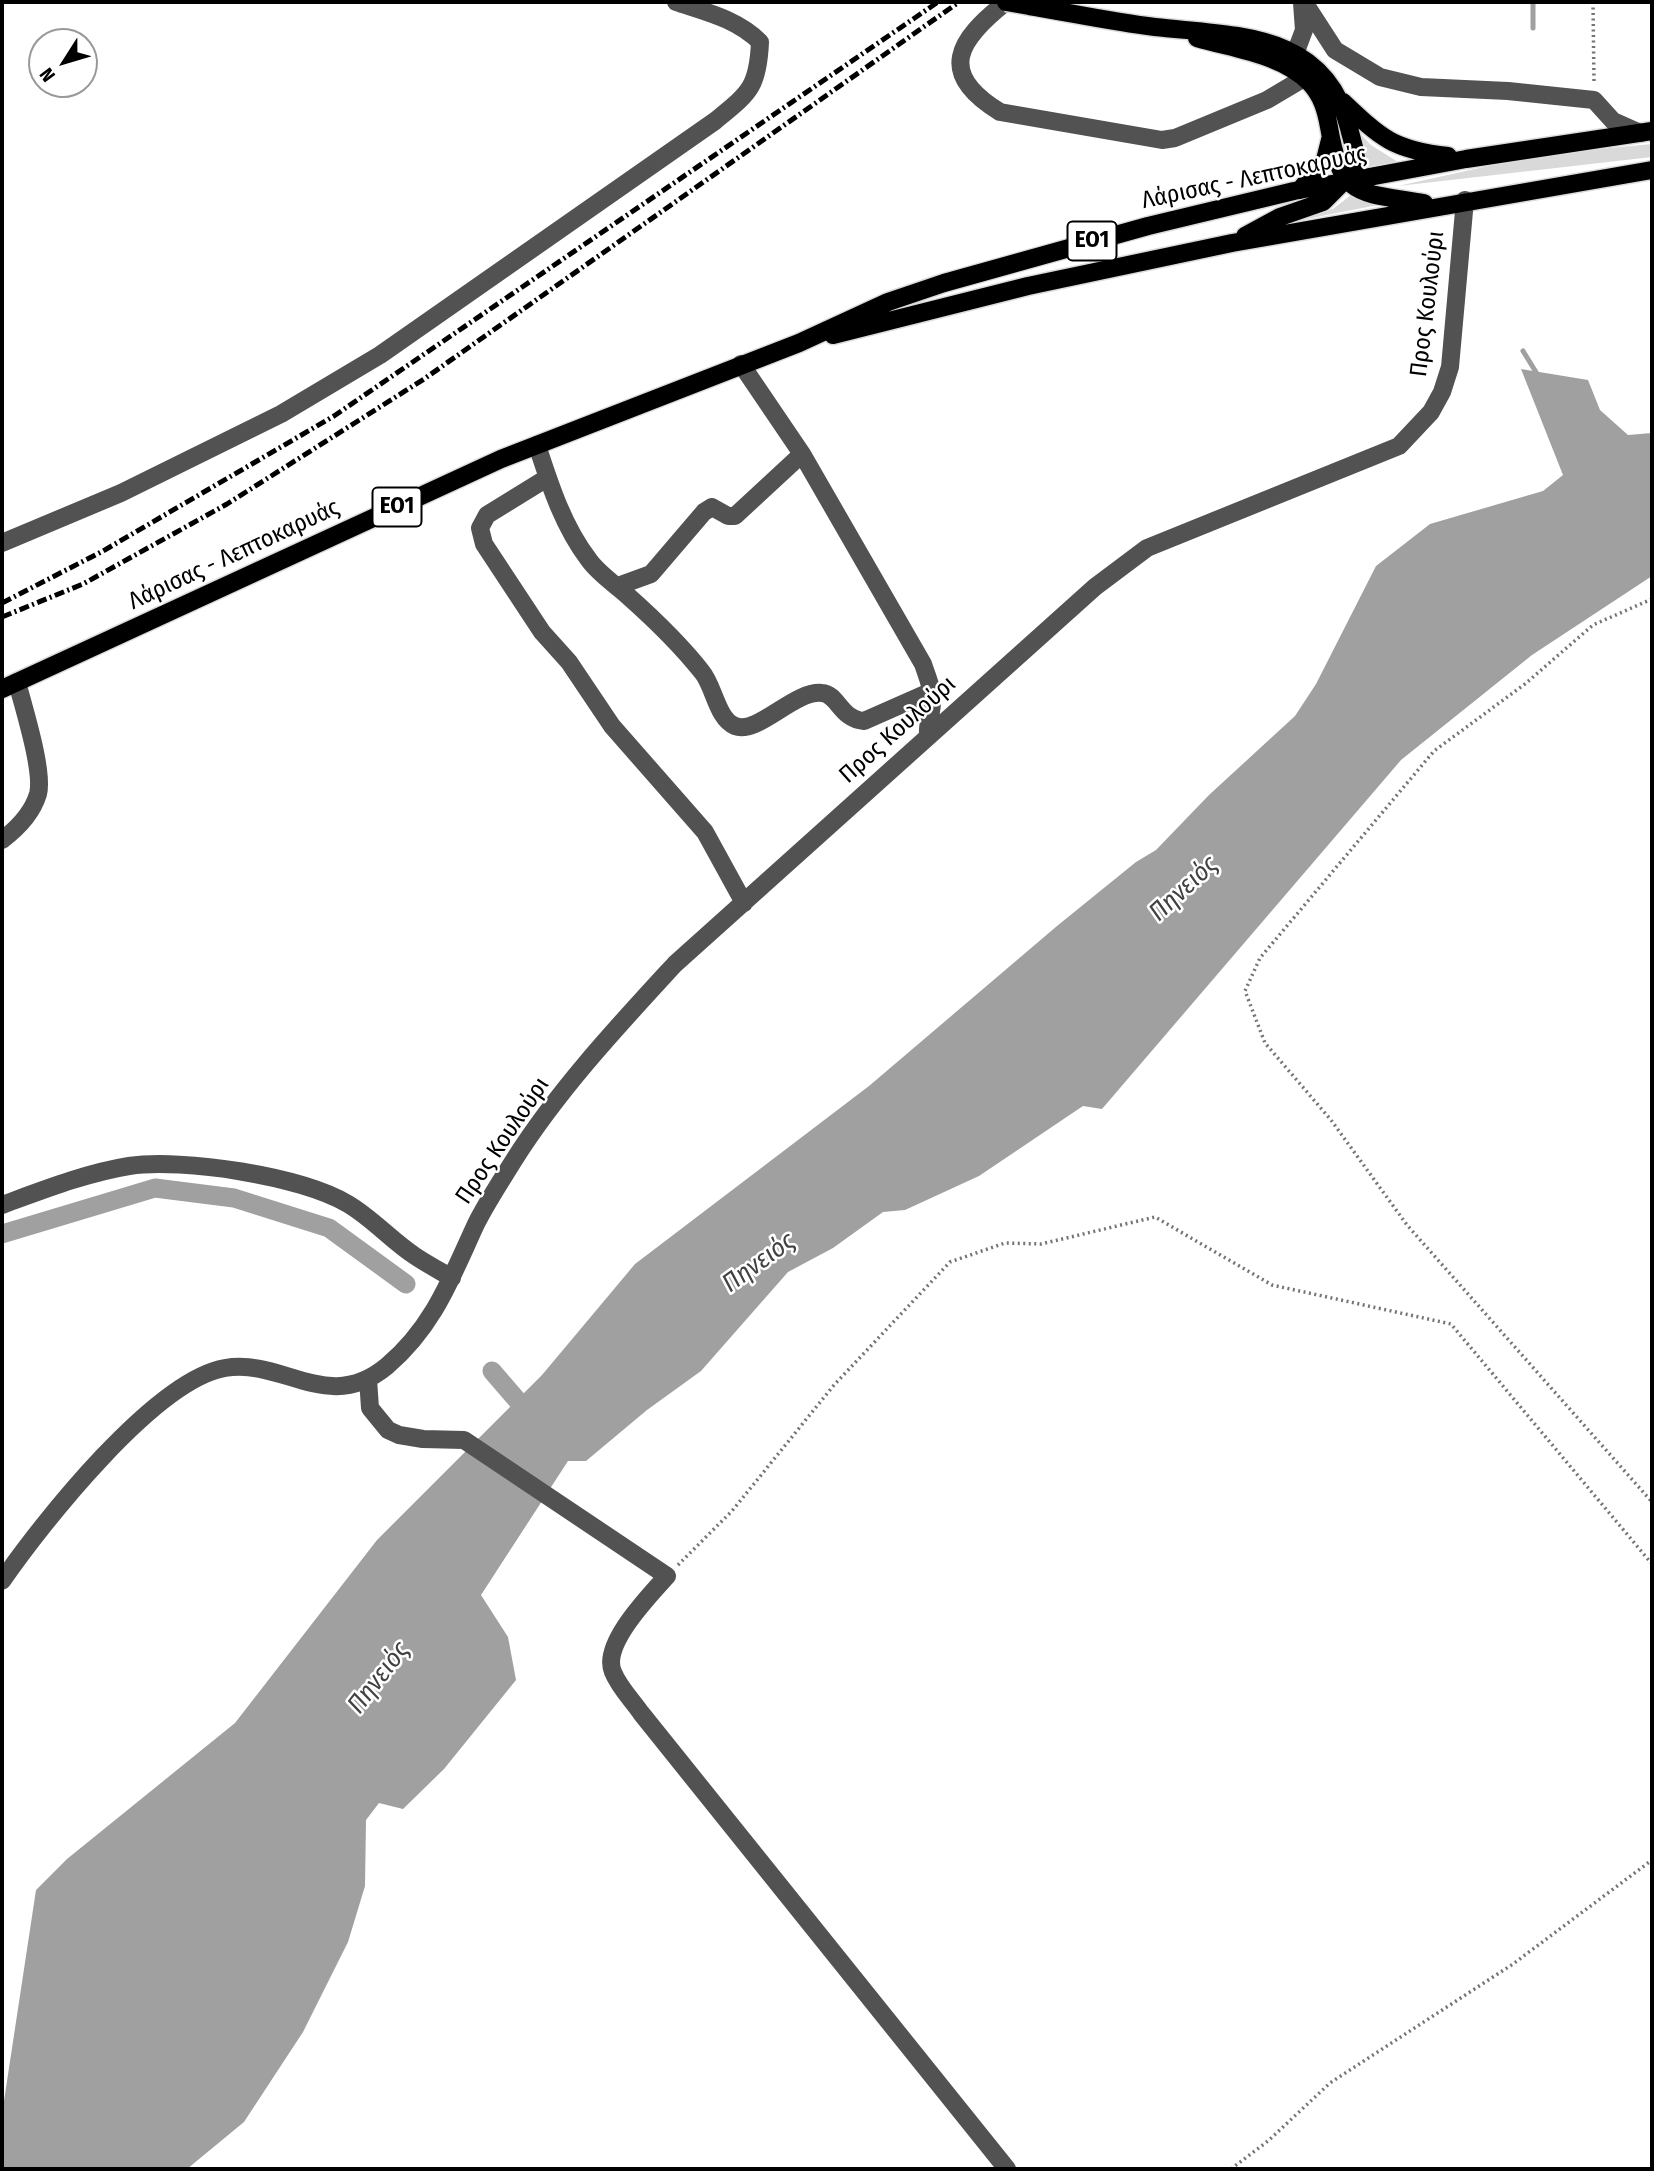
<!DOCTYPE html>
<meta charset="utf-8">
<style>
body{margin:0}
#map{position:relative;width:1654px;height:2171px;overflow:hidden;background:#fff;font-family:"Fira Sans Condensed",sans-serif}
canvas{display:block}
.frame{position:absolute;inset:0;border:4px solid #000;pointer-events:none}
.north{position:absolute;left:28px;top:28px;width:70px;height:70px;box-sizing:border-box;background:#fff;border:2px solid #999;border-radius:50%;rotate:233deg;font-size:19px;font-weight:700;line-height:28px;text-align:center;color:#000}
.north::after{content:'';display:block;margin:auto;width:24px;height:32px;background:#000;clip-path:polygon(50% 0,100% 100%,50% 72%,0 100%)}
</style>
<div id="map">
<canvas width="1654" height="2171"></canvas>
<div class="frame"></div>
<div class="north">N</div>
</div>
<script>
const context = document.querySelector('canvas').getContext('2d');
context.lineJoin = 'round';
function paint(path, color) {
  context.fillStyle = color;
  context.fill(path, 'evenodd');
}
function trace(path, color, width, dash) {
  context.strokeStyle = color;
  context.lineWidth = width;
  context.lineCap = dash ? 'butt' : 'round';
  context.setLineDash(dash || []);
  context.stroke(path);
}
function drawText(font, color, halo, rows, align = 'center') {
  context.font = font + ' "Fira Sans Condensed",sans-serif';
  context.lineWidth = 5;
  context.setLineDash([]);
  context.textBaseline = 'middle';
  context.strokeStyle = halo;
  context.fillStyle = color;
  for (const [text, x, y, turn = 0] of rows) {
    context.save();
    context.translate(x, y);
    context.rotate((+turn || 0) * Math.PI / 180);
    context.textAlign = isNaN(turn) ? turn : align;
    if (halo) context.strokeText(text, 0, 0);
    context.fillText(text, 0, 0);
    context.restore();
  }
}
paint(new Path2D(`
 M1356,129L1371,145L1398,162L1365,167Z
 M1652,144V157L1398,186L1538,155Z
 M1351,195L1388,203L1296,221L1295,218L1333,209Z`), '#d9d9d9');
paint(new Path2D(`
 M1521,369L1588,380L1600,410L1628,435L1652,433V576L1532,655L1401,760L1102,1109L1083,1106L979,1176L905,1210L883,1212L833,1248L788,1272L701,1371L647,1410L586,1461H568L481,1595L508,1637L516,1680L444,1769L403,1809L379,1803L366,1820L365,1886L348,1942L303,2032L244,2122L187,2169H2V2114L36,1890L67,1859L235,1723L377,1540L542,1375L635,1264L869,1086L1057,926L1136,862L1156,850L1209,795L1295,716L1316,684L1376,566L1430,524L1543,491L1563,475Z`), '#a0a0a0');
trace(new Path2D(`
 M1533,28V2
 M1523,351L1539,377`), '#a0a0a0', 5);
trace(new Path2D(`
 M2,1234L155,1188L234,1198L329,1228L406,1284
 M492,1371L517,1400`), '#a0a0a0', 19);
const major = new Path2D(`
 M1029,6C1071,13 1113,22 1155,27C1235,36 1325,31 1349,128C1352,141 1358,156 1356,169L1323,202L1280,217L1245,236
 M1197,38C1234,49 1282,54 1310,83C1322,96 1326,110 1329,127C1341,199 1359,192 1424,203
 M1343,102C1382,139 1394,150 1448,156
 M1300,190L1325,160L1330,140
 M833,335L1028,286L1232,243L1652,170
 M2,689L501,459L799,343L888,302L944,283L1148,226L1294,191L1466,159L1652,131`);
trace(major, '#dbdbdb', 21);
trace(new Path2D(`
 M1593,2L1594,83
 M1652,599L1593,625L1525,684L1434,751L1260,958L1245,991L1265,1043L1331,1120L1407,1225L1652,1502
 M678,1565L732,1511L834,1385L950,1262L1005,1243L1041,1244L1155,1217L1272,1285L1451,1324L1652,1564
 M1231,2169L1268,2141L1330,2083L1513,1964L1652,1860`), '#747474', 3.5, [2, 3.5]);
trace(new Path2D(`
 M1006,2C958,40 936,73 1000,112L1162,140L1175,138L1267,100L1304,78
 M1304,2L1335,50L1380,77L1421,87L1508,91L1594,100L1613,121L1640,133
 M1295,54L1304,30L1302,3
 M741,364L802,454L923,664C927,676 933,689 932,702C932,714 927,722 928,735
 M537,445C550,485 563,526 589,560C599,574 616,585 628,596C655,620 680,644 702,672C714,686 717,719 735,726C758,735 794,690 822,693C838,694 840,719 864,721L932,691
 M547,478L487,515L480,528L484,544L542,632L569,662L612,726L705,832L744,903
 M2,543L121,493L281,414L380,355L715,121C749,93 758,88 760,42C737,19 706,12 676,2
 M618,586L651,574L704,512L712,507L728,516H735L802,454
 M2,840C18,828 32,814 38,794C44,771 23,706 17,682
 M2,1205C43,1190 86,1173 129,1166C183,1158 301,1176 348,1204C372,1218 392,1241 415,1256C427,1264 440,1271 452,1278
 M368,1379L370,1408L388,1430L399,1435L423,1439L464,1440L667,1576C649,1596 601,1645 613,1672C619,1687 632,1700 641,1713L1007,2169
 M2,1581C42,1523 155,1380 225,1368C284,1358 328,1415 387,1366C434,1326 451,1278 476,1224C487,1202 501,1181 514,1160C559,1089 618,1026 675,964L1095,587L1147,548L1399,446L1431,412L1442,392L1450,367L1465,200`), '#525252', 18);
trace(major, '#000', 18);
trace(new Path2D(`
 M2,603L103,551L334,416L938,2
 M2,617L83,584L227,504L424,379L959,2`), '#000', 5, [10, 3.5, 2, 3.5]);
const majorBridge = new Path2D(`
 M1006,2L1029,6`);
trace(majorBridge, '#dbdbdb', 21, []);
trace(majorBridge, '#000', 18);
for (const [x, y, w] of [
 [1092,241,49],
 [397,507,49]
]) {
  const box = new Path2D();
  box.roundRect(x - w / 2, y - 19.5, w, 39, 5);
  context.fillStyle = '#fff';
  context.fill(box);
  trace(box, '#000', 2);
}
drawText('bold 23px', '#000', null, [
 ["ΕΟ1",1092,241],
 ["ΕΟ1",397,507]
]);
drawText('24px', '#000', '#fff', [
 ["Λάρισας - Λεπτοκαρυάς",1254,178,-12],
 ["Προς Κουλούρι",1428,304,-83],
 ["Λάρισας - Λεπτοκαρυάς",234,555,-25],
 ["Προς Κουλούρι",898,730,-42],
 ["Προς Κουλούρι",503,1141,-56]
]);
drawText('italic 26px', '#414141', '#fff', [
 ["Πηνειός",1184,889,-43],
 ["Πηνειός",759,1263,-36],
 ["Πηνειός",379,1678,-52]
]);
</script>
